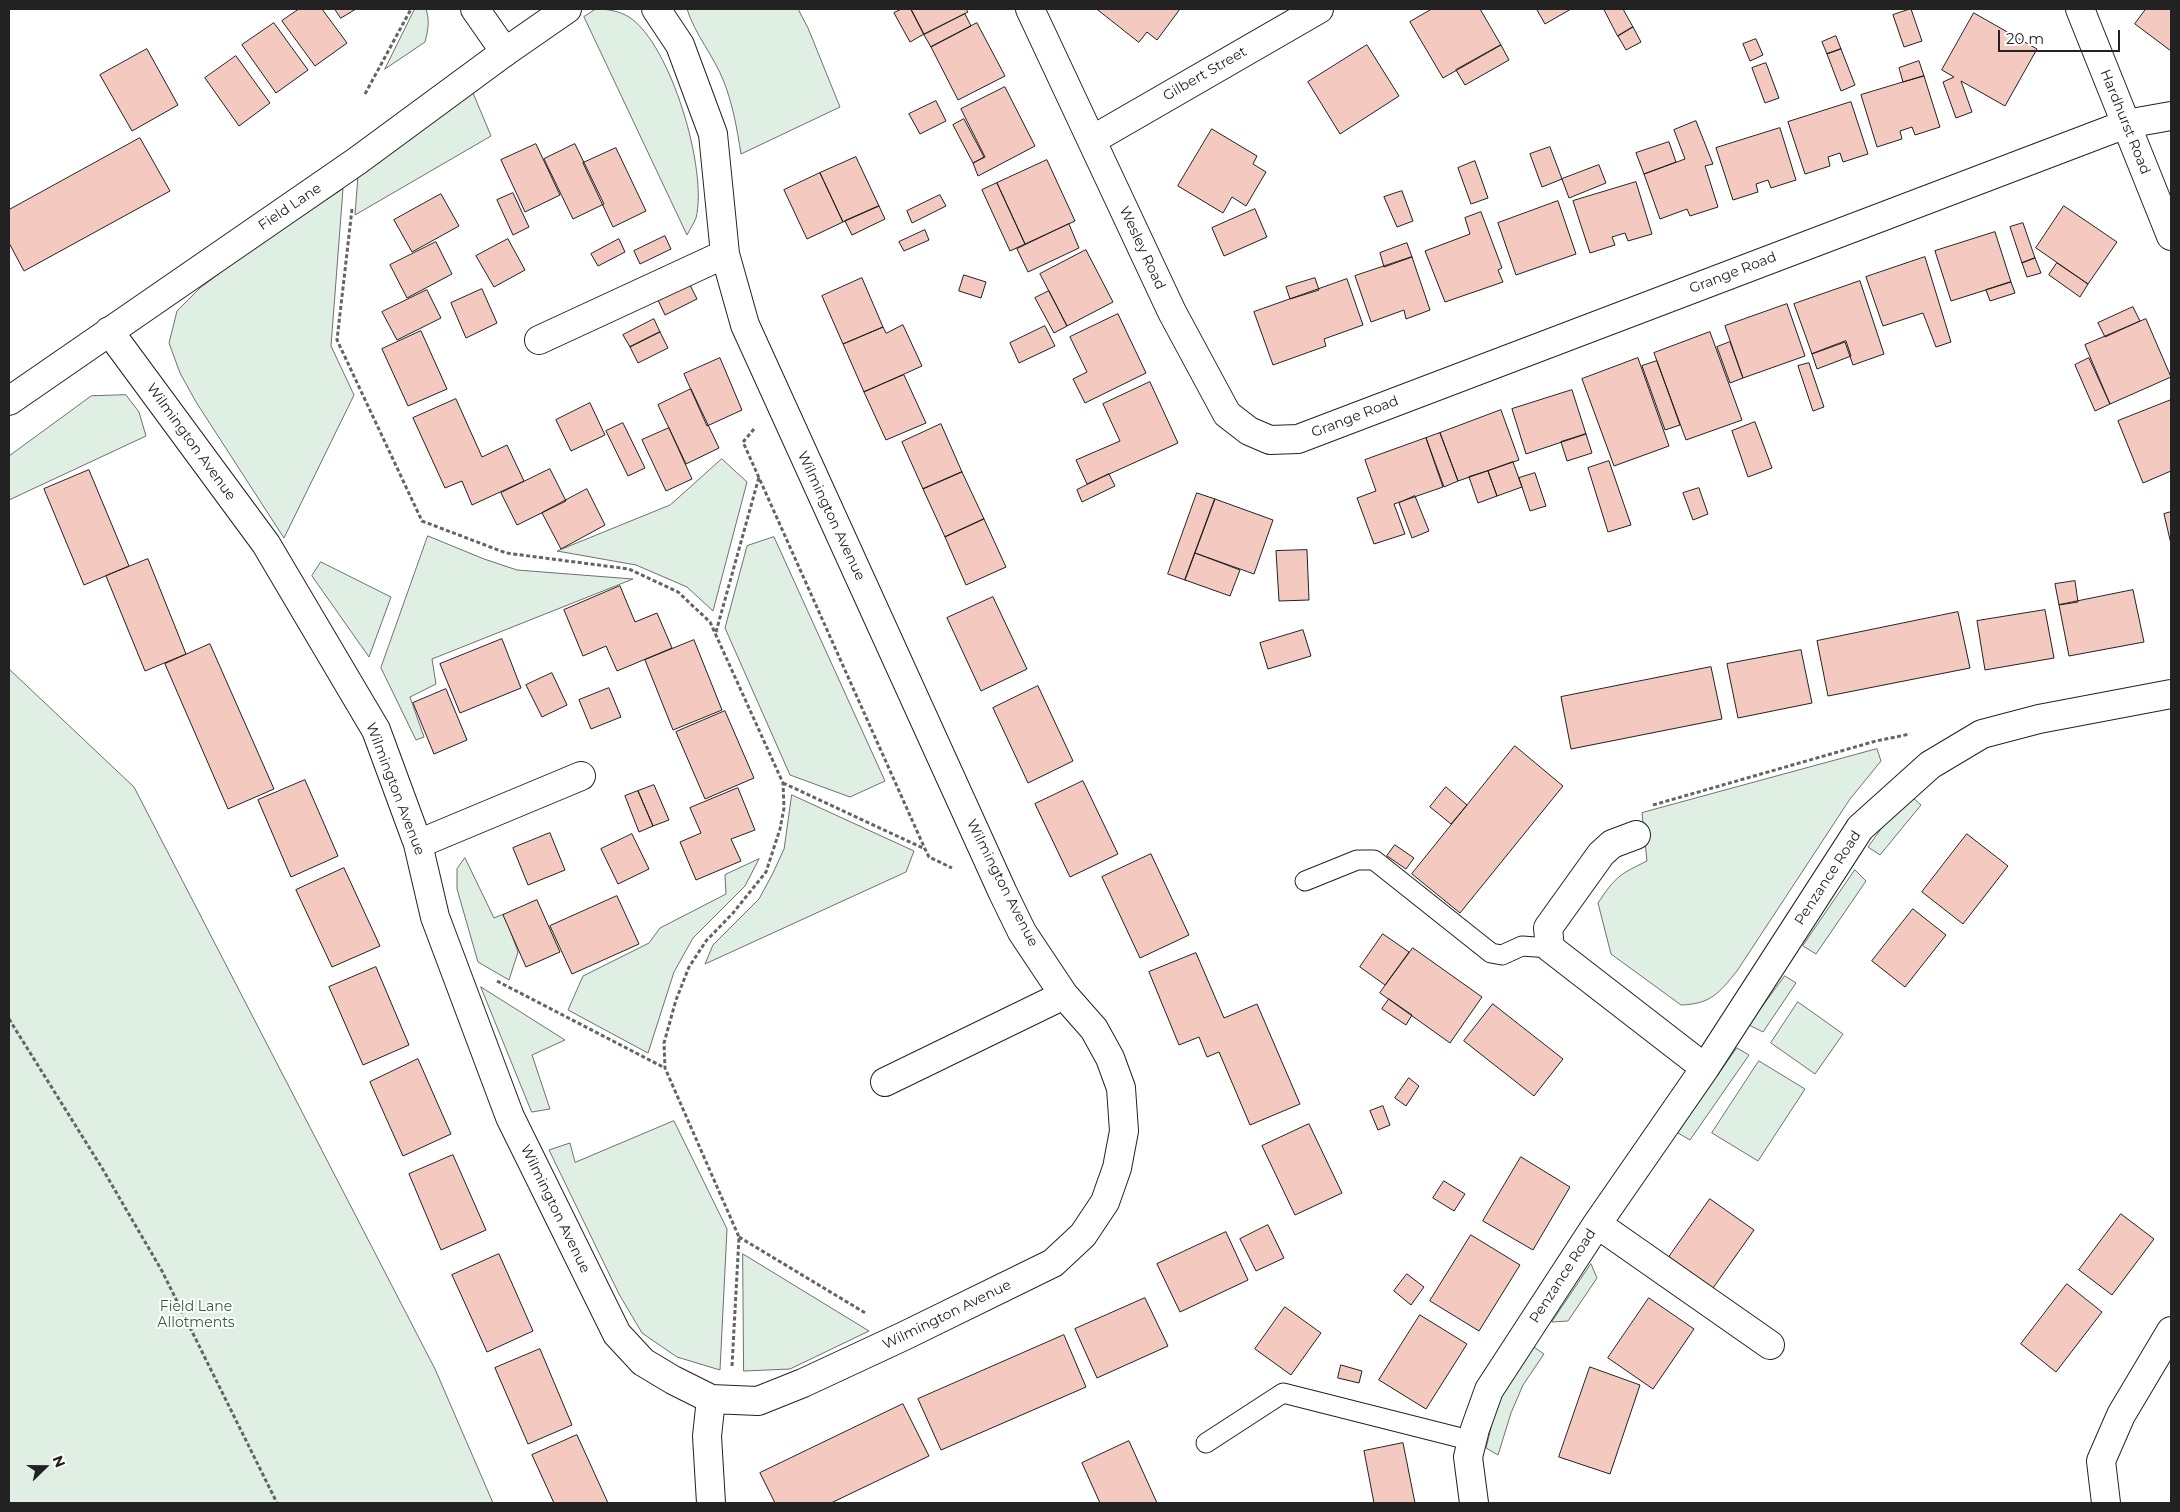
<!DOCTYPE html>
<style>
body{margin:0}
#map{position:relative;width:2180px;height:1512px;overflow:hidden;background:#fff;font-family:Montserrat,sans-serif}
canvas{display:block}
.frame{position:absolute;inset:0;border:10px solid #222;pointer-events:none}
.north{position:absolute;left:20px;top:1442px;width:50px;height:50px;-webkit-text-stroke:4px #fff;paint-order:stroke;rotate:68deg;font-size:14px;font-weight:700;line-height:20px;text-align:center;color:#222}
.north::after{content:'';display:block;margin:auto;width:18px;height:22px;background:#222;clip-path:polygon(50% 0,100% 100%,50% 72%,0 100%)}
.scale{position:absolute;left:1998px;top:30px;width:122px;height:22px;box-sizing:border-box;border:2px solid #222;border-top:0;padding-left:6px;font-size:15px;line-height:18px;white-space:nowrap;color:#222;-webkit-text-stroke:4px #fff;paint-order:stroke}
</style>
<div id="map">
<canvas width="2180" height="1512"></canvas>
<div class="frame"></div>
<div class="north">N</div>
<div class="scale">20 m</div>
</div>
<script>
const context = document.querySelector('canvas').getContext('2d');
context.lineJoin = 'round';
function paint(path, color) {
  context.fillStyle = color;
  context.fill(path, 'evenodd');
}
function trace(path, color, width, dash) {
  context.strokeStyle = color;
  context.lineWidth = width;
  context.lineCap = dash ? 'butt' : 'round';
  context.setLineDash(dash || []);
  context.stroke(path);
}
function drawText(font, color, halo, rows, align = 'center') {
  context.font = font + ' Montserrat,sans-serif';
  context.lineWidth = 4;
  context.setLineDash([]);
  context.textBaseline = 'middle';
  context.strokeStyle = halo;
  context.fillStyle = color;
  for (const [text, x, y, turn = 0] of rows) {
    context.save();
    context.translate(x, y);
    context.rotate((+turn || 0) * Math.PI / 180);
    context.textAlign = isNaN(turn) ? turn : align;
    if (halo) context.strokeText(text, 0, 0);
    context.fillText(text, 0, 0);
    context.restore();
  }
}
const green = new Path2D(`
 M415,9H426C430,21 428,30 425,42L385,69Z
 M596,9C608,9 619,11 629,17C671,44 708,171 696,218C694,223 690,229 687,235L584,17Z
 M687,9H798L808,28L840,107L741,154C737,129 733,105 724,82C714,56 695,35 687,9Z
 M473,93L491,136L355,215L358,175Z
 M343,189L331,346L354,395L284,538L196,402L180,373L169,343L177,311L200,288L245,254Z
 M126,395L139,412L146,436L9,500V456L91,396Z
 M722,459L747,482L713,611L687,587L636,565L557,551L670,505Z
 M428,536L484,559L517,570L633,579L432,659L436,684L410,697L424,737L416,740L381,668Z
 M774,537L885,781L850,797L790,775L725,628L747,546Z
 M321,562L391,597L369,657L312,576Z
 M9,669L134,787L435,1369L493,1503H9Z
 M1877,749L1881,761L1850,799L1737,971C1719,993 1711,1004 1681,1005L1611,954L1598,903C1615,877 1620,874 1647,861L1642,813Z
 M792,795L914,851L906,872L705,964L713,945L759,899L773,873L784,849Z
 M1912,797L1921,805L1880,855L1868,847L1888,819Z
 M465,858L494,918L504,914L518,952L509,980L478,962L457,889V869Z
 M759,859L745,886L693,938L674,972L648,1053L568,1010L583,976L649,943L660,928L726,894L725,875Z
 M1855,870L1866,881L1816,954L1803,946Z
 M1785,976L1796,983L1763,1032L1749,1025Z
 M481,987L565,1040L532,1055L550,1109L532,1112Z
 M1798,1002L1843,1034L1815,1074L1771,1043Z
 M1737,1048L1749,1055L1690,1140L1678,1133Z
 M1759,1061L1805,1089L1758,1161L1712,1133Z
 M674,1121L727,1229L720,1370L677,1357L642,1333L619,1294L549,1150L570,1143L575,1162Z
 M743,1254L869,1331L790,1369L744,1371Z
 M1591,1264L1597,1278L1568,1321L1552,1322Z
 M1534,1347L1544,1354L1523,1385L1511,1413L1498,1455L1486,1448L1494,1415L1503,1393Z`);
paint(green, '#e0efe3');
trace(green, '#6f6f6f', 1);
const building = new Path2D(`
 M299,9H322L347,43L315,66L282,21Z
 M335,9H356L341,18Z
 M902,9H911L924,34L910,42L894,13Z
 M911,9H966L968,12L924,34Z
 M1097,9H1180L1157,40L1147,32L1139,42Z
 M1432,9H1480L1501,45L1443,78L1410,22Z
 M1540,9H1571L1545,24L1537,10Z
 M1604,9H1623L1633,27L1618,36Z
 M1911,9L1922,41L1904,47L1893,15Z
 M2146,9H2171V51L2135,24Z
 M1974,13L2037,49L2005,106L1961,81L1972,112L1956,118L1943,82L1954,77L1942,70Z
 M965,14L971,26L931,47L924,35Z
 M274,23L308,70L276,93L242,45Z
 M977,23L1005,76L958,100L931,47Z
 M1633,27L1641,42L1626,50L1618,36Z
 M1836,36L1841,49L1827,54L1822,42Z
 M1756,39L1763,55L1750,61L1743,44Z
 M1367,45L1399,96L1340,134L1308,82Z
 M1501,45L1509,60L1465,85L1456,70Z
 M147,49L178,105L132,131L100,75Z
 M1841,49L1855,85L1841,91L1827,54Z
 M236,56L270,103L239,126L205,78Z
 M1919,61L1924,76L1903,82L1899,68Z
 M1766,63L1779,98L1765,103L1752,68Z
 M1924,76L1940,127L1915,135L1912,127L1900,131L1902,139L1877,147L1861,95Z
 M1005,87L1035,146L978,176L973,163L985,157L961,109Z
 M936,101L946,121L920,134L909,114Z
 M1851,102L1868,154L1843,162L1840,153L1828,157L1830,166L1805,174L1788,122Z
 M964,119L984,157L973,163L953,125Z
 M1696,121L1713,164L1705,166L1718,207L1690,216L1687,209L1660,219L1644,174L1685,159L1674,130Z
 M1780,128L1796,180L1771,188L1768,180L1756,184L1758,192L1733,200L1716,148Z
 M1212,129L1257,156L1253,164L1266,172L1246,206L1232,197L1223,213L1178,186Z
 M140,138L170,191L24,271L9,243V210Z
 M1669,142L1676,162L1644,174L1636,153Z
 M536,144L560,195L525,212L501,160Z
 M575,144L604,204L573,219L544,159Z
 M1550,147L1562,179L1542,187L1530,154Z
 M616,148L646,211L613,227L583,163Z
 M856,157L879,206L843,222L820,173Z
 M1047,160L1075,221L1025,244L997,183Z
 M1475,161L1488,198L1471,204L1458,168Z
 M1599,165L1606,183L1569,198L1562,179Z
 M820,173L843,222L807,239L784,190Z
 M1636,182L1652,234L1628,241L1625,233L1612,237L1615,245L1590,253L1573,201Z
 M997,183L1025,244L1010,251L982,190Z
 M1402,191L1413,221L1397,227L1384,197Z
 M513,193L529,227L513,235L497,200Z
 M441,194L459,226L412,252L394,220Z
 M940,195L946,206L912,223L907,211Z
 M1558,201L1576,254L1516,275L1498,223Z
 M879,206L885,219L852,235L845,221Z
 M2064,206L2117,242L2088,284L2036,248Z
 M1255,209L1267,237L1224,256L1212,228Z
 M1481,212L1502,268L1498,270L1503,282L1445,302L1425,251L1470,234L1465,218Z
 M2023,223L2035,258L2022,263L2010,227Z
 M1069,224L1079,248L1028,272L1017,249Z
 M925,230L929,240L904,251L899,242Z
 M1995,232L2011,282L1951,301L1935,251Z
 M665,236L671,249L640,264L634,251Z
 M508,239L525,270L494,287L476,256Z
 M619,239L625,252L598,266L591,254Z
 M436,242L452,274L407,298L390,265Z
 M1407,243L1412,257L1384,267L1380,253Z
 M1086,250L1113,302L1067,326L1040,274Z
 M1412,257L1430,310L1406,319L1404,310L1371,322L1355,276Z
 M1925,257L1951,342L1936,347L1923,313L1883,326L1866,277Z
 M2035,258L2041,273L2027,277L2022,263Z
 M2057,263L2088,284L2080,297L2049,275Z
 M964,275L986,282L981,298L959,291Z
 M862,278L883,327L843,344L822,296Z
 M1315,278L1319,290L1290,299L1286,287Z
 M1347,279L1363,325L1324,339L1326,346L1273,365L1254,312Z
 M1860,281L1884,354L1853,365L1845,342L1812,354L1794,304Z
 M2011,282L2015,293L1990,301L1986,290Z
 M689,283L697,299L665,315L657,298Z
 M482,289L497,323L466,338L451,303Z
 M427,290L441,318L397,340L382,312Z
 M1049,291L1067,326L1054,333L1035,298Z
 M1787,304L1805,356L1743,378L1725,326Z
 M2133,307L2140,321L2105,337L2098,323Z
 M1118,314L1146,373L1085,403L1073,379L1087,372L1070,337Z
 M654,319L660,332L630,347L623,335Z
 M2146,319L2171,377L2110,404L2085,345Z
 M903,325L922,366L864,392L843,344L883,327L886,333Z
 M1045,326L1055,346L1019,363L1010,343Z
 M421,331L447,389L408,406L382,349Z
 M660,332L668,348L638,363L630,347Z
 M1710,332L1742,420L1686,440L1654,353Z
 M1846,341L1851,356L1817,369L1812,354Z
 M1730,342L1743,378L1730,383L1717,347Z
 M720,358L742,410L707,426L684,374Z
 M1638,358L1669,446L1614,466L1582,379Z
 M2089,358L2110,404L2095,411L2075,365Z
 M1657,361L1680,425L1665,430L1642,366Z
 M1809,363L1824,407L1813,411L1798,366Z
 M904,375L926,423L886,440L864,392Z
 M1150,382L1178,443L1087,484L1076,460L1120,441L1103,404Z
 M691,389L719,448L686,464L658,405Z
 M1572,390L1586,434L1526,454L1512,409Z
 M456,399L482,457L507,445L524,481L472,505L462,481L445,488L413,418Z
 M2171,400V471L2143,483L2118,421Z
 M590,403L605,435L571,451L556,420Z
 M1501,410L1519,460L1458,481L1440,433Z
 M1755,422L1772,468L1748,477L1732,431Z
 M623,423L645,468L628,476L606,431Z
 M941,424L962,472L923,489L902,442Z
 M669,428L692,479L666,491L642,440Z
 M1440,433L1458,481L1444,487L1426,438Z
 M1586,434L1592,453L1567,461L1561,442Z
 M1426,438L1443,487L1394,504L1405,534L1374,544L1357,498L1376,491L1365,460Z
 M1609,461L1631,525L1608,532L1588,468Z
 M1513,462L1522,487L1497,496L1488,471Z
 M550,469L566,501L517,525L501,493Z
 M89,470L129,566L84,585L44,489Z
 M1488,471L1497,496L1478,503L1469,477Z
 M962,472L984,519L945,537L923,489Z
 M1535,473L1546,506L1530,511L1519,478Z
 M1109,474L1115,486L1082,502L1077,490Z
 M1699,488L1708,514L1693,520L1683,493Z
 M587,489L605,525L561,549L542,513Z
 M1197,493L1215,499L1185,580L1168,574Z
 M1415,496L1429,531L1412,538L1399,503Z
 M1215,499L1273,520L1254,574L1195,553Z
 M2171,512V544L2164,514Z
 M984,519L1006,567L966,585L945,537Z
 M1307,550L1309,600L1279,601L1276,551Z
 M1195,553L1240,570L1230,596L1185,580Z
 M148,559L186,654L145,671L106,576Z
 M2075,581L2078,602L2059,605L2055,584Z
 M620,586L635,622L657,613L672,648L617,671L606,646L583,656L564,610Z
 M2133,590L2144,642L2069,656L2059,605Z
 M993,597L1027,669L981,691L947,618Z
 M2045,610L2054,658L1985,670L1977,621Z
 M1958,612L1970,668L1828,696L1817,641Z
 M1303,630L1311,656L1268,669L1260,643Z
 M502,639L521,688L460,713L440,664Z
 M694,640L722,710L673,730L645,660Z
 M210,644L274,789L228,809L165,664Z
 M1801,650L1812,703L1738,718L1727,664Z
 M1711,667L1722,719L1571,749L1561,697Z
 M552,673L567,705L542,717L526,685Z
 M1038,686L1073,761L1028,783L993,708Z
 M609,688L621,717L591,729L579,700Z
 M446,689L467,740L434,754L413,703Z
 M725,711L754,778L705,799L676,732Z
 M1515,746L1563,786L1460,913L1412,874Z
 M305,780L338,856L291,877L258,800Z
 M1083,781L1118,854L1070,877L1035,804Z
 M654,785L669,820L653,826L638,791Z
 M1446,787L1467,805L1451,824L1430,807Z
 M738,788L755,830L731,839L741,861L696,880L680,842L701,833L690,808Z
 M638,791L653,826L639,832L625,796Z
 M550,833L565,870L528,885L513,848Z
 M632,834L649,869L618,884L601,849Z
 M1967,834L2008,866L1963,924L1922,892Z
 M1395,845L1414,858L1406,869L1387,856Z
 M1151,854L1189,935L1140,958L1102,877Z
 M344,868L380,946L332,967L296,890Z
 M617,896L639,944L572,974L550,926Z
 M537,900L560,952L526,967L503,915Z
 M1913,909L1946,935L1905,987L1872,961Z
 M1383,934L1409,952L1385,985L1360,967Z
 M1413,948L1482,997L1450,1043L1380,993Z
 M1196,953L1224,1018L1257,1004L1300,1104L1250,1125L1219,1052L1207,1057L1199,1037L1179,1045L1149,972Z
 M376,967L409,1045L363,1065L329,987Z
 M1389,999L1412,1015L1406,1025L1382,1009Z
 M1493,1004L1563,1059L1534,1096L1464,1041Z
 M418,1059L451,1134L403,1156L370,1082Z
 M1409,1078L1419,1086L1406,1106L1395,1098Z
 M1383,1106L1390,1125L1378,1130L1370,1111Z
 M1309,1124L1342,1193L1295,1215L1262,1146Z
 M453,1155L486,1230L441,1250L409,1174Z
 M1521,1157L1570,1187L1533,1250L1483,1221Z
 M1444,1181L1465,1194L1454,1211L1433,1198Z
 M1710,1199L1754,1230L1713,1288L1669,1257Z
 M2121,1214L2154,1239L2112,1295L2079,1270Z
 M1268,1225L1284,1258L1256,1271L1240,1239Z
 M1226,1232L1248,1280L1180,1312L1157,1264Z
 M1471,1235L1520,1265L1479,1331L1430,1301Z
 M499,1254L533,1331L487,1352L452,1275Z
 M1407,1274L1424,1287L1411,1305L1394,1291Z
 M2067,1284L2102,1312L2056,1372L2021,1344Z
 M1145,1298L1168,1346L1097,1378L1075,1329Z
 M1649,1298L1694,1329L1653,1389L1608,1358Z
 M1285,1307L1321,1333L1291,1375L1255,1349Z
 M1420,1315L1467,1344L1426,1409L1379,1380Z
 M1064,1335L1086,1387L941,1450L918,1399Z
 M540,1349L572,1425L528,1444L495,1368Z
 M1341,1365L1362,1371L1359,1383L1338,1378Z
 M1590,1367L1640,1385L1610,1474L1559,1457Z
 M903,1404L929,1456L831,1503H775L760,1473Z
 M577,1435L608,1503H554L532,1455Z
 M1129,1441L1157,1503H1100L1082,1463Z
 M1403,1443L1415,1503H1374L1364,1451Z`);
paint(building, '#f3c9c0');
trace(building, '#222', 1);
const service = new Path2D(`
 M1305,881L1357,860H1374L1491,953L1502,955L1522,946L1550,948
 M1206,1443L1283,1393L1473,1441`);
const minor = new Path2D(`
 M1030,9L1172,312L1227,414L1249,431L1270,440L1298,439L2126,124L2171,116
 M2080,9L2171,236
 M1092,140L1319,9
 M109,331L266,544L376,730L418,844L435,917L510,1117L617,1334L643,1362L673,1380L711,1399L758,1401L803,1383L904,1336L1053,1263L1083,1235L1105,1202L1117,1168L1124,1131L1121,1088L1110,1058L1094,1029L1064,995L1022,932L1003,893L745,325L725,254L713,134L680,45L656,9
 M539,340L725,254
 M9,401L357,161L505,52
 M1636,835L1612,844L1601,854L1548,928L1550,948L1705,1068
 M418,844L581,776
 M885,1082L1064,995
 M1597,1224L1770,1345
 M711,1399L707,1436L711,1503
 M1474,1503L1468,1457L1475,1429L1489,1390L1597,1224L1705,1068L1860,828L1930,765L1982,734L2039,719L2171,694
 M2106,1503L2101,1461L2121,1415L2171,1331`);
const tertiary = new Path2D(`
 M475,9L505,52L567,9`);
trace(service, '#222', 21);
trace(minor, '#222', 30);
trace(tertiary, '#222', 30);
trace(new Path2D(`
 M365,94L411,9
 M352,209L337,340L422,521L506,553L629,569L678,592L710,622L783,783L784,808L780,829L766,872L733,913L706,941L689,967L676,1000L664,1043L665,1068L739,1237L732,1366
 M754,429L743,442L925,849L929,857L952,868
 M716,632L759,477
 M783,783L925,849
 M1653,805L1876,741L1910,734
 M497,981L665,1068
 M9,1019L102,1168L162,1271L277,1503
 M739,1237L867,1314`), '#646464', 3, [4, 2.5]);
trace(service, '#fff', 19);
trace(minor, '#fff', 28);
trace(tertiary, '#fff', 28);
drawText('14px', '#222', '#fff', [
 ["Gilbert Street",1205,74,-30],
 ["Hardhurst Road",2125,122,68],
 ["Field Lane",290,207,-34],
 ["Wesley Road",1142,248,65],
 ["Grange Road",1733,273,-21],
 ["Grange Road",1355,417,-21],
 ["Wilmington Avenue",191,442,54],
 ["Wilmington Avenue",831,516,65],
 ["Wilmington Avenue",395,789,69],
 ["Penzance Road",1828,878,-57],
 ["Wilmington Avenue",1002,883,63],
 ["Wilmington Avenue",555,1209,64],
 ["Penzance Road",1563,1276,-57],
 ["Wilmington Avenue",947,1315,-26]
]);
drawText('14px', '#2f5e38', '#fff', [
 ["Field Lane",196,1307],
 ["Allotments",196,1323]
]);
</script>
